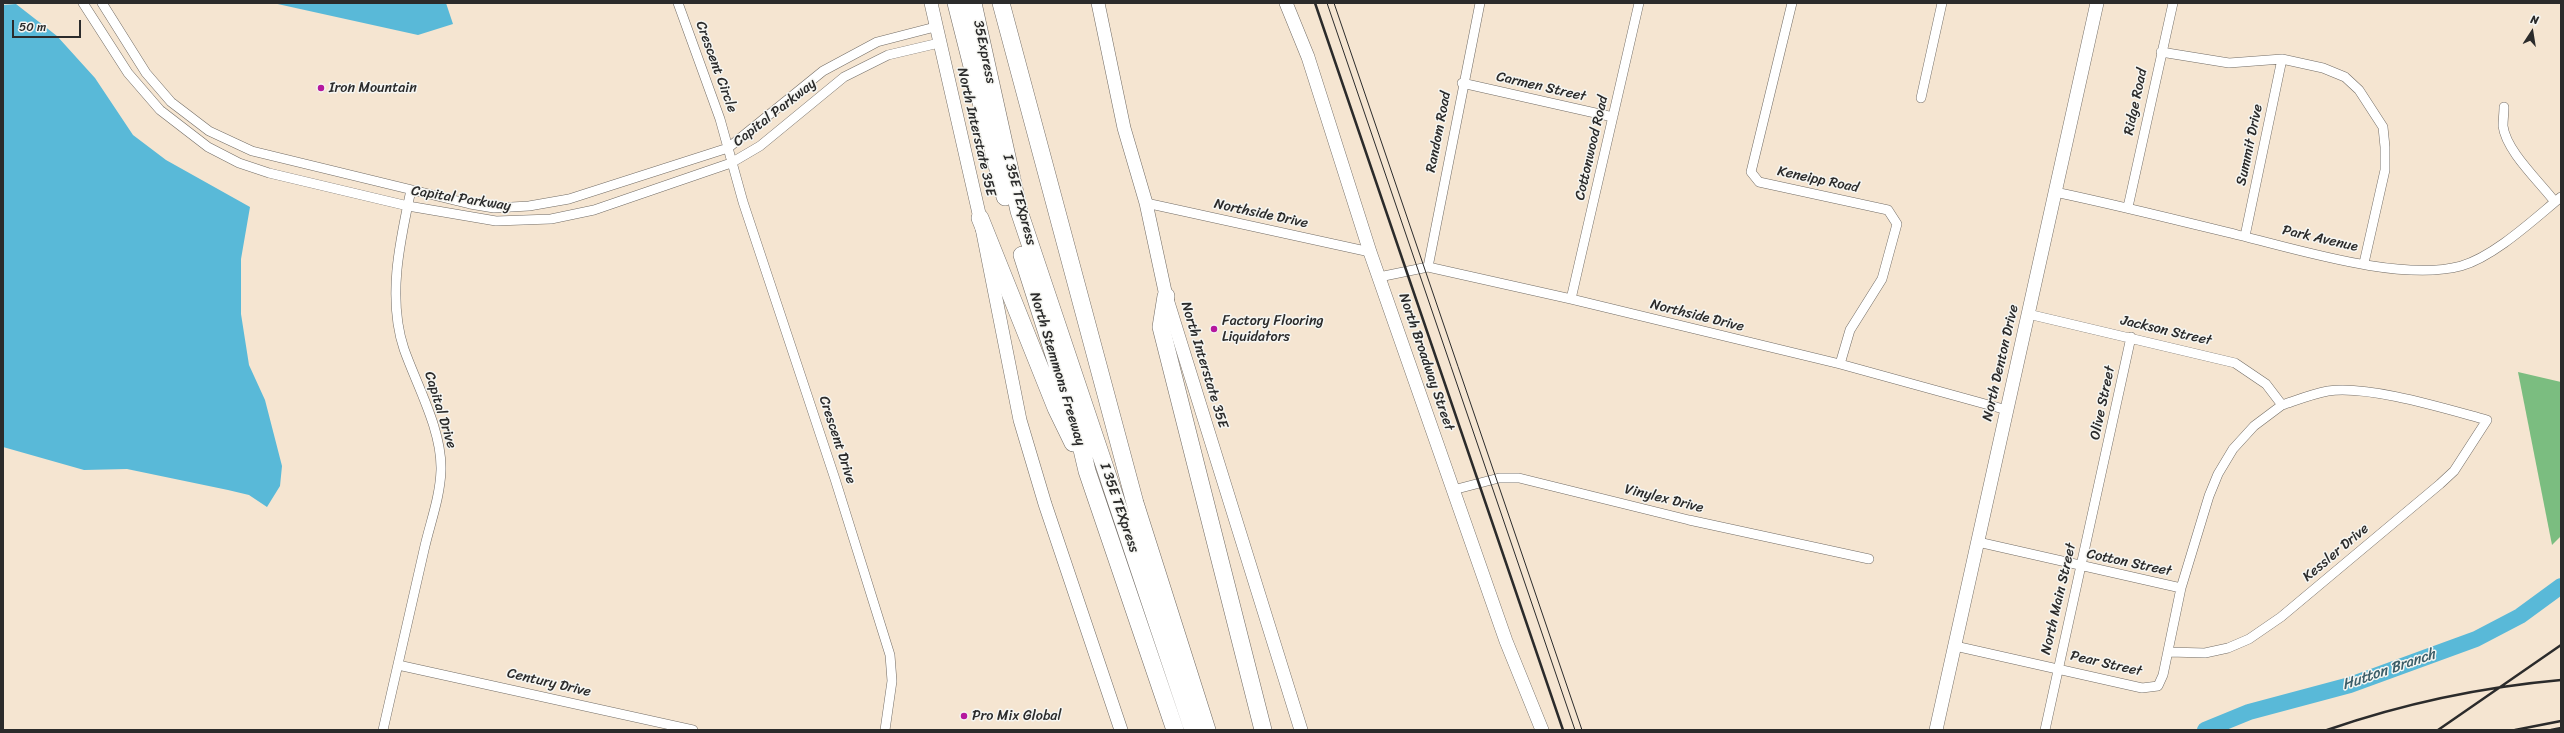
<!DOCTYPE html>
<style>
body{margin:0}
#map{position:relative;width:2564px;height:733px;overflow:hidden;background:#f5e5d1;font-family:Sriracha,sans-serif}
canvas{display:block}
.frame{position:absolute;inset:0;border:4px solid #2b2b2b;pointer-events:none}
.north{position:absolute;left:2512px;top:12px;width:40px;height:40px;-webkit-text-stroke:3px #f6f6f2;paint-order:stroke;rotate:12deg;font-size:11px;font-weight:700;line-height:16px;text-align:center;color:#2b2b2b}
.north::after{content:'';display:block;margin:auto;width:14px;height:18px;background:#2b2b2b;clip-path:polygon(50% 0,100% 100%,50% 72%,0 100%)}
.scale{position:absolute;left:12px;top:20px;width:69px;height:18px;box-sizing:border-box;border:2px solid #2b2b2b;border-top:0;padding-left:5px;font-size:12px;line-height:14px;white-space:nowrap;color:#2b2b2b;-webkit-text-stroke:3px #f6f6f2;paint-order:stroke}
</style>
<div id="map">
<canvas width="2564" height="733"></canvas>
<div class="frame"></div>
<div class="north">N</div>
<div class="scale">50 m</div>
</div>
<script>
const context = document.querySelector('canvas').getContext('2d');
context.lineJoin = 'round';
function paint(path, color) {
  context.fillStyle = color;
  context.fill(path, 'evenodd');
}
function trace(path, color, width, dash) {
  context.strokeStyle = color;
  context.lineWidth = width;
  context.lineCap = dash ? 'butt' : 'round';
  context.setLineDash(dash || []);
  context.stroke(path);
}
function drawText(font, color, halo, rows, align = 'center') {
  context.font = font + ' Sriracha,sans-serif';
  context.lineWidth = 3;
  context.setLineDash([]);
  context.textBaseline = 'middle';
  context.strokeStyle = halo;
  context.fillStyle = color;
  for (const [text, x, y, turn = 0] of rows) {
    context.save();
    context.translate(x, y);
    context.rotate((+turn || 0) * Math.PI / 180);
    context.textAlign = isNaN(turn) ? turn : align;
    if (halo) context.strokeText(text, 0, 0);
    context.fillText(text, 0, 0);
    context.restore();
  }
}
paint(new Path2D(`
 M2518,372L2561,382V536L2552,545Z`), '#7bbd80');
paint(new Path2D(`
 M273,3H446L453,24L418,35Z
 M16,4L57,36L95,78L133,135L166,160L250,207L241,259V314L249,365L265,400L282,466L280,486L267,507L249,495L228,490L127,469L84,470L3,447V5Z`), '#59b9d8');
trace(new Path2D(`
 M2205,730L2249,712L2350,685L2476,639L2520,616L2561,586`), '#59b9d8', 16);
const street = new Path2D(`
 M83,3L128,73L160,110L208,147L239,163L269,173L408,206L496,221L551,219L594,210L731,163L760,146L844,77L888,55L939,43
 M102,3L146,73L171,102L209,131L252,151L470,204L494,208L529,206L569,199L728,148L823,71L877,42L935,27
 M678,3L720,119L743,202L835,479L890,655L892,681L885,730
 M1792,3L1751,172L1759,182L1888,210L1897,224L1882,279L1850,330L1840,364
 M2161,52L2229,63L2282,59L2323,68L2345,77L2359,90L2383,127L2385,147V170L2364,263
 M1462,83L1613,117
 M1921,98L1942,3
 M2504,107C2504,113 2503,120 2503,126C2506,151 2540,182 2555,202
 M2055,192C2117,205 2177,220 2238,235C2300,250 2401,282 2461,266C2495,256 2534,219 2561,197
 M1146,203L1370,252
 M2128,207L2173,3
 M2245,236L2282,59
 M1428,267L1480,3
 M1379,277L1428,267L1571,299L1840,364L2007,410
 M1571,299L1639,3
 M2028,314L2235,363L2266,384L2282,405C2297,400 2312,394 2328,391C2369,385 2446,409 2487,420L2454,471L2440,484L2281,617L2249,639L2228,648L2205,653L2169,652
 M1453,490L1499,478H1519L1689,520L1869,559
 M1978,542L2181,588
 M1955,646L2142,688L2158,686L2163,675L2181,588L2209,496L2218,474L2233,449L2254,426L2282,405
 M398,665L693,730
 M383,730C397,670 410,610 424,550C430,523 440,498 441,470C442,430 417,386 404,349C387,298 400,241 411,190
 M2045,730L2131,337`);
const secondary = new Path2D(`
 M931,3L980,218L1020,420L1045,504L1121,730
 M1098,3L1124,128L1146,203L1166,296L1301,730
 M1286,3L1308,57L1370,252L1506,641L1542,730
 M1936,730L2097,3`);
const highway = new Path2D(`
 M956,3L1005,197
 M973,3L1019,211L1193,730
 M1001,3L1135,503L1207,730
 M980,218L1056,408L1073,443
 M1022,255L1076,424L1087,471L1175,730
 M1166,296L1161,327L1263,730`);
trace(street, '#726c65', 10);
trace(secondary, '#726c65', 14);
trace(highway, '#726c65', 18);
trace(street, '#fff', 9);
trace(secondary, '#fff', 13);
trace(highway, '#fff', 17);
trace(new Path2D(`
 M1327,3L1575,730
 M1334,3L1582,730`), '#2b2b2b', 1);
trace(new Path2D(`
 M1315,3L1563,730
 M2327,730C2402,704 2482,687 2561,680
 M2438,730L2561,645
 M2515,730L2561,721
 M2551,730L2561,728`), '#2b2b2b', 2.5);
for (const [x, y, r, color] of [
 [321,88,4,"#b5179e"],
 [1214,329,4,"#b5179e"],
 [964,716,4,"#b5179e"]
]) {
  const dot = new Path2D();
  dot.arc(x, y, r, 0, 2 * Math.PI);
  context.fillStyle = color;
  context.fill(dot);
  trace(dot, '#f6f6f2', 1.5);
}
drawText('14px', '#2b2b2b', '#f6f6f2', [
 ["35Express",984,52,78],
 ["Crescent Circle",716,67,70],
 ["Carmen Street",1541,87,13],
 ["Ridge Road",2136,102,-78],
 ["Capital Parkway",775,113,-38],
 ["North Interstate 35E",976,132,77],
 ["Random Road",1439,132,-79],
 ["Summit Drive",2250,145,-78],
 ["Cottonwood Road",1592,148,-77],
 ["Keneipp Road",1818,180,12],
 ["Capital Parkway",461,199,9],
 ["I 35E TEXpress",1019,200,75],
 ["Northside Drive",1261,214,12],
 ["Park Avenue",2320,239,13],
 ["Northside Drive",1697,316,14],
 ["Jackson Street",2166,331,13],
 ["North Broadway Street",1426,362,71],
 ["North Denton Drive",2001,363,-77],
 ["North Interstate 35E",1204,365,73],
 ["North Stemmons Freeway",1057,369,73],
 ["Olive Street",2103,403,-78],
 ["Capital Drive",440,410,73],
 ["Crescent Drive",837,440,72],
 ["Vinylex Drive",1664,499,14],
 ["I 35E TEXpress",1119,508,71],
 ["Kessler Drive",2336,553,-40],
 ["Cotton Street",2129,563,12],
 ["North Main Street",2059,599,-77],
 ["Pear Street",2106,664,13],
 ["Century Drive",549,683,13]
]);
drawText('14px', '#2b2b2b', '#f6f6f2', [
 ["Iron Mountain",329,88],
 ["Factory Flooring",1222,321],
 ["Liquidators",1222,337],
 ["Pro Mix Global",972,716]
], 'left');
drawText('italic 15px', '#3b5d68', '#f6f6f2', [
 ["Hutton Branch",2389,670,-19]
]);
</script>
